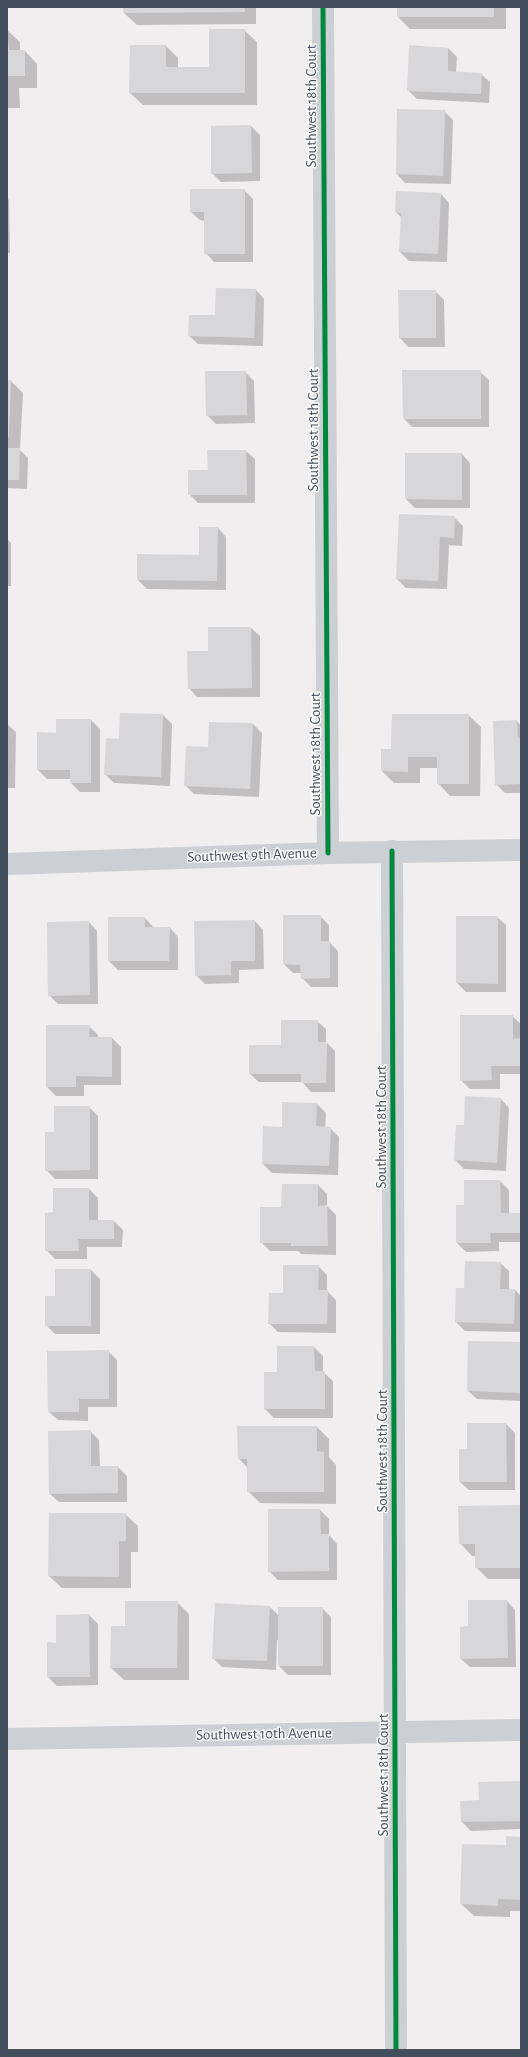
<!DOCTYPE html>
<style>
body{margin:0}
#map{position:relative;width:528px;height:2057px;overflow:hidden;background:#f0eeee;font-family:"Alegreya Sans",sans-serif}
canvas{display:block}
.frame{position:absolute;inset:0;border:8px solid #434e5d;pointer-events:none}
</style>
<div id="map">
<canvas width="528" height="2057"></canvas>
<div class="frame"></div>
</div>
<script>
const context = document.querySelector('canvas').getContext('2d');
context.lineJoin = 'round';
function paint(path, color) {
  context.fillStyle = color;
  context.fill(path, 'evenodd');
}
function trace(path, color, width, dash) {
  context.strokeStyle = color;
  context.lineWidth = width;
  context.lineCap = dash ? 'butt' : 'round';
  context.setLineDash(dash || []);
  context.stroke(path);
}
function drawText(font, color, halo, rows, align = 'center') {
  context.font = font + ' "Alegreya Sans",sans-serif';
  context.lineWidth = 3;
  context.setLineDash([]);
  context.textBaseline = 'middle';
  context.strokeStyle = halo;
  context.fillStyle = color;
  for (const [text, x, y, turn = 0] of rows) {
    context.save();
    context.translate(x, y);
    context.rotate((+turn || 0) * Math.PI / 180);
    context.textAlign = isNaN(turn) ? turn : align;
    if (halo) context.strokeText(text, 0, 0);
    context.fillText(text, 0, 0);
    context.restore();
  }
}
paint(new Path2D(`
 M124,7H256V24L137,25L124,13Z
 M398,7H506V29H410L398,17Z
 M7,30L20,42V51H25L37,64V88H19L20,108H7Z
 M244,30L257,42V105H143L130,93L166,46L178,58V68H210Z
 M410,47L448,48L457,57L456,72L481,74L490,82L489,103L417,99L408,90Z
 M444,111L453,120L451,184L405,183L397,174Z
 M251,126L260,135V181L221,182L212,173Z
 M244,190L253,199V262H214L206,253L205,221L200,220L191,212Z
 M441,194L449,203L447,262L409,261L400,252L402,218L396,212Z
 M7,198L9,200L10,253H7Z
 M256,290L264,299L263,346L198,344L189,336Z
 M435,291L444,300L445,347H408L400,338Z
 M245,372L254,381L255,423L216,424L207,415Z
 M480,372L489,380V427H412L404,419Z
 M7,381H11L23,393L20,450L28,458L27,489L7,488Z
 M246,451L255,459V503H198L189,494L209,471Z
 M406,454H462L470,463V508H415L406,499Z
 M454,517L463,526L462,546L449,545L447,589L406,588L397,579Z
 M218,528L226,537V590L147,589L138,580L200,556Z
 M7,539L11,543V586H7Z
 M251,628L260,636V697H197L189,688L209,652Z
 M121,714L163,715L172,724L170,786L114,783L105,774L120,740Z
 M468,715L481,727L480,796H450L438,783V768H420V783H394L382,771L392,750Z
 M57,720H91L100,729V792H80L71,783V779H47L38,770L57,734Z
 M517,721L521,726V793H505L496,784Z
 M210,723L253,724L262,733L259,797L194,794L185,785L209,748Z
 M7,724L16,732L15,788H7Z
 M320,916L329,925V942L338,951V987H311L302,978V973H293L284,964Z
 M497,917L506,925V992H466L457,983Z
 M145,918L154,928H170L178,937V970H118L109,961Z
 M255,921L263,930L264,969L239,970V983L205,984L196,975Z
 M89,922L97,931L98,1004H58L49,995Z
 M512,1016L521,1024V1074H500V1089H470L461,1080Z
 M317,1021L326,1029V1042L335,1051V1092H311L302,1082H259L250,1074L282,1046Z
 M89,1026L98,1035V1038H112L121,1047V1085H84V1096H56L47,1087Z
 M501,1099L509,1108L506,1171L464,1169L455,1160L465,1126Z
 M317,1104L326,1113L325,1128H330L339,1137L338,1175L272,1173L263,1164L283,1128Z
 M89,1107L98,1116V1179H55L46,1170Z
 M500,1181L509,1190V1214H521V1242H499V1251L466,1252L457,1243L465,1205Z
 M318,1185L327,1194V1206L336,1215V1255L301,1254L298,1251H270L261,1242L282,1208Z
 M89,1189L98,1198V1221H114L123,1230L122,1247H87V1259H55L46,1250Z
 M500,1263L509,1271V1290H515L521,1296V1332L465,1331L456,1322L465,1289Z
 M318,1266L327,1275V1291L336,1300V1333L278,1332L269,1323L284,1294Z
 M91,1270L100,1279V1334H55L46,1325Z
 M521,1343V1401L477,1399L468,1391Z
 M278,1347H314L323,1356V1372L333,1381V1418H274L265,1409L278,1374Z
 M108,1351L117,1360V1407H88V1421L58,1420L49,1412Z
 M506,1424L515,1433V1490H469L460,1482L468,1450Z
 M317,1427L329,1439V1457L336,1465V1504L260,1503L248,1491V1468L239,1459Z
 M90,1431L99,1440L100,1467H118L127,1476V1502H59L50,1494Z
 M521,1506V1579H488L476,1567V1556H472L460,1543Z
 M269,1510H320L329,1519V1535L337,1544V1580H278L269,1571Z
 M125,1514L138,1526V1552H131V1588H62L49,1576Z
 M507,1601L515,1610L516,1667H470L461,1659L469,1627Z
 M177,1602L189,1614V1680H124L111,1668L126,1627Z
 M270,1607L279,1616L322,1608L331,1617V1675H288L279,1666V1640H277L276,1670L222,1667L213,1658Z
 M89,1615L98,1624V1685L57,1686L48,1677Z
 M521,1782V1829L471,1831L462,1822L480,1801Z
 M521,1838V1911H510V1917L474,1916L461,1904L507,1846Z`), '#0003');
paint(new Path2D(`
 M123,7H245V12L123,13Z
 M397,7H494V17H397Z
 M7,29L9,50H25V76H7Z
 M209,29H245V93H129L130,45H166V67H209Z
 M409,45L448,48V71L482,73L481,94L407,91Z
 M397,109L445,110L443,176L396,174Z
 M251,125L252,173L211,174V126Z
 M190,189H245V254H204V212H190Z
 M396,191L441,193L438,254L399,252L401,213L395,212Z
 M216,288L256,289L254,338L188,336L189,315H215Z
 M398,290H436V338H399Z
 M402,370H481V419H403Z
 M205,371H246L247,415L206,416Z
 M7,380H11L9,437H7Z
 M7,448H20L19,480H7Z
 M207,450H246L247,495H188V470H208Z
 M405,453H462V500L405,499Z
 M399,514L455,516L454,538L440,537L438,581L396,579Z
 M199,527H218L217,581L137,580V554L199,555Z
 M208,627H251L252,688L188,689L187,651H208Z
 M120,713L163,714L161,777L104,775L106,738L119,739Z
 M392,714H469V784H437V757H408V772L381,771V749H391Z
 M56,719H91V783H70V770H37V732L56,733Z
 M517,720L518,738H521V784L495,785L493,721Z
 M209,722L253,723L250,789L184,786L186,746L208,747Z
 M283,915H321V941H330V978L301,979L300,965L283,964Z
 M456,916H498V984L456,983Z
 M108,917H145V927H170L169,961H108Z
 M255,920V961H231V975L195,976L194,921Z
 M89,921L90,995L48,996L47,922Z
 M460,1015H513V1039L521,1038V1066H491L492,1080L460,1081Z
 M281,1020H318V1042H327L326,1083H301V1074H249V1045H281Z
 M46,1025H90L89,1037H112V1077L76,1076V1087H46Z
 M465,1096L501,1098L497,1163L454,1160L456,1125H464Z
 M282,1102L317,1103L316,1126L331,1127L329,1166L262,1164L263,1126L282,1127Z
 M54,1106H90V1170L45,1171V1132H54Z
 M464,1180H500L501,1213H521V1233H490L491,1243H456V1205H464Z
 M282,1184H318V1206L327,1205L328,1246H291V1243H260V1207H281Z
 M53,1188H89V1220H114V1239H78L79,1251H45V1213L53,1212Z
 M465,1261L501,1262L500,1289H515L514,1324L455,1322L456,1288H464Z
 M283,1265H319L318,1290H328L327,1324H268L269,1293H283Z
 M55,1269H91V1326H45V1296H55Z
 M468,1341L521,1342V1393L467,1391Z
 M277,1346H314L315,1371H325V1409H264V1372H277Z
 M109,1350V1399H79V1412H48L47,1351Z
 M467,1423H506L507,1482H459V1449H467Z
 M237,1426H317V1451L324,1452V1492H247V1459H238Z
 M91,1430V1466H118V1493L49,1494L48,1431Z
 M521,1505V1568H475V1544H459L458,1506Z
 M268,1509H320L321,1534H329V1571L268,1572Z
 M49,1513H126V1541H119V1577L48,1576Z
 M468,1600H507L508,1658L460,1659V1627L468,1626Z
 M125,1601H178L177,1668H110L111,1626H125Z
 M215,1603L270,1606L267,1661L212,1659Z
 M278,1607H323V1666H278Z
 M89,1614L90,1677H47V1642L56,1643V1615Z
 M521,1781V1821L461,1822L460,1801L479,1800L478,1782Z
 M506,1836L521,1837V1900L498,1899V1906L460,1904L462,1844L506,1845Z`), '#d7d6d9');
trace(new Path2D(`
 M323,7L328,853
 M392,851L396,2050
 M7,864L328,853L521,850
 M7,1739L521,1730`), '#cccfd3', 22);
trace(new Path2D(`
 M323,7L328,853
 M392,851L396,2050`), '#00873e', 5);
drawText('15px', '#434e5d', '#fff', [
 ["Southwest 18th Court",311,106,-90],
 ["Southwest 18th Court",313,430,-90],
 ["Southwest 18th Court",315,754,-90],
 ["Southwest 9th Avenue",252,855,-2],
 ["Southwest 18th Court",381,1127,-90],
 ["Southwest 18th Court",382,1451,-90],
 ["Southwest 10th Avenue",264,1734,-1],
 ["Southwest 18th Court",383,1775,-90]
]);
</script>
